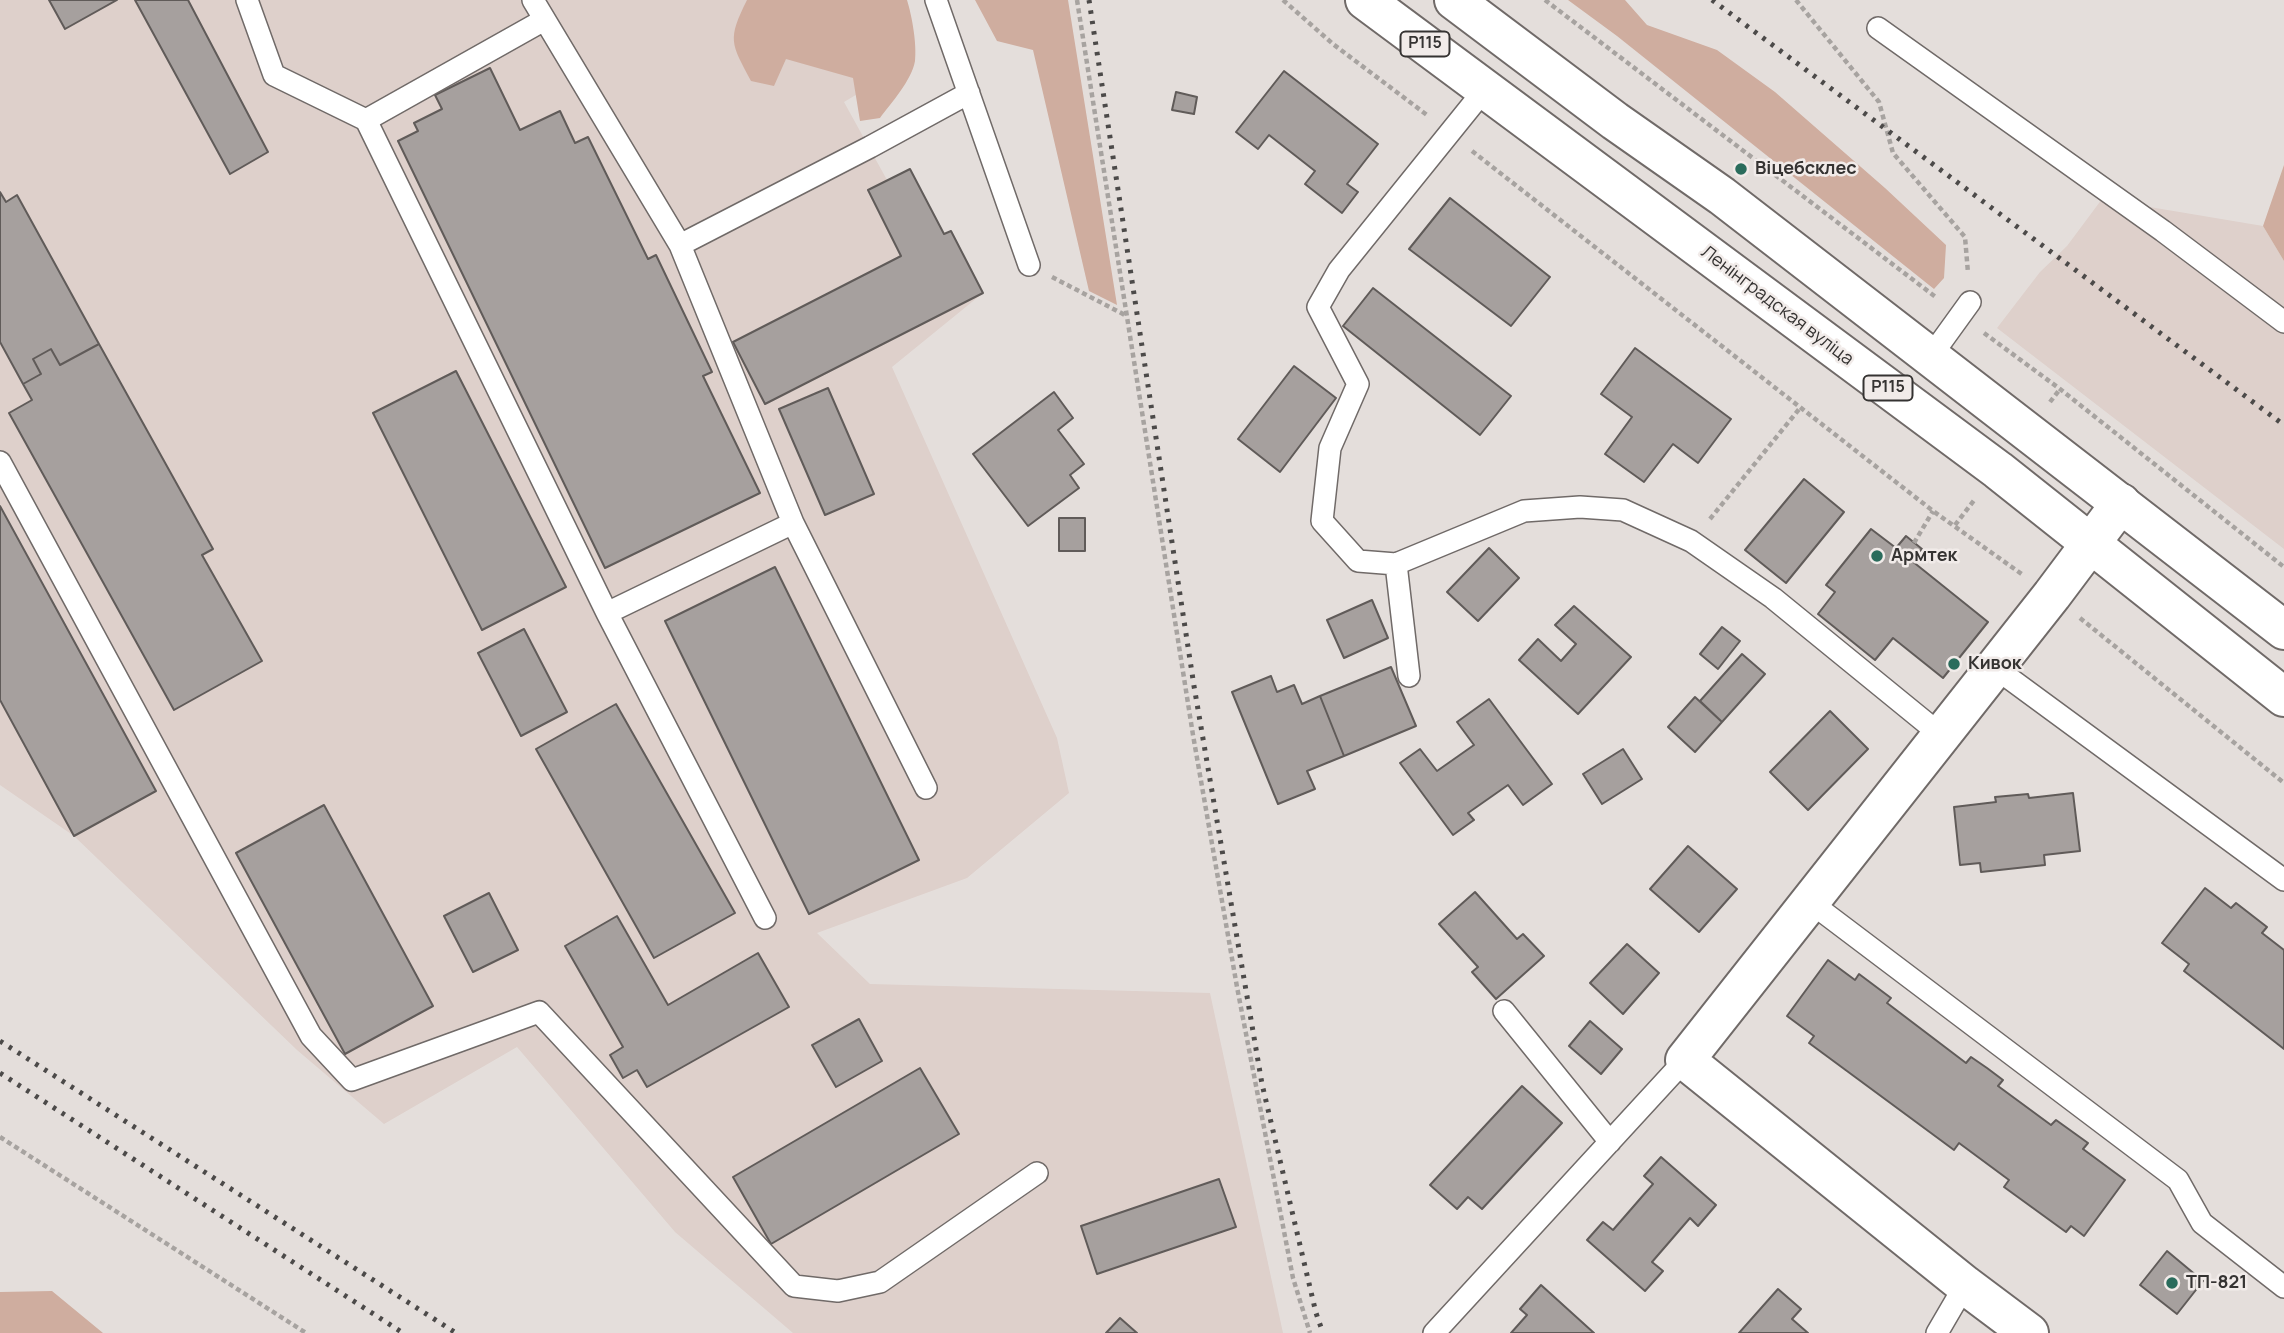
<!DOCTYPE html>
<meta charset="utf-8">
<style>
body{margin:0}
canvas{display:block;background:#e4dedb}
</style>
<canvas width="2284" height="1333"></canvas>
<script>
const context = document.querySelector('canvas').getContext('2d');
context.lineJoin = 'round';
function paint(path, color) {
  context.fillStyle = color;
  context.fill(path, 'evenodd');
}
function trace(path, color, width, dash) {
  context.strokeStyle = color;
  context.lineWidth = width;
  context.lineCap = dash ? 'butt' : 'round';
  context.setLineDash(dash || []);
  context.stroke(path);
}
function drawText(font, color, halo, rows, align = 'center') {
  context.font = font + ' Manrope,sans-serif';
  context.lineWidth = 5;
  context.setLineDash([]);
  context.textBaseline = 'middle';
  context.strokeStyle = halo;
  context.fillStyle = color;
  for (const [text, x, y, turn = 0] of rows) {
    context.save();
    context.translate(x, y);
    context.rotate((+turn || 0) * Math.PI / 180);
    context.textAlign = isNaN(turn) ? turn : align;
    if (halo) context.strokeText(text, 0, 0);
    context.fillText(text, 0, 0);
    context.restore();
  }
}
paint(new Path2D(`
 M0,0H892L911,62L844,102L887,180L910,169L944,234L951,231L983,293L892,367L1057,738L1069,793L967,878L817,933L870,984L1210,993L1283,1333H793L675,1232L517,1047L384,1124L297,1050L74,836L0,785Z
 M2102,199L2263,226L2284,261V549L1997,328L2040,272L2067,246Z`), '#ded0cb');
paint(new Path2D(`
 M747,0H907C912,16 917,44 915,61C912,80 891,103 880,118L860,121L853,78L786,59L774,86L751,81C731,43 727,40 747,0Z
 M975,0H1068L1117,305L1089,291L1033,50L997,41Z
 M1568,0H1625L1647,25L1717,50L1775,92L1885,188L1946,245L1944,278L1934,289L1617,36Z
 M2284,165V261L2263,226Z
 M52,1291L103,1333H0V1292Z`), '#cfad9f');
const building = new Path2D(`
 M49,0H117L65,29Z
 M135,0H188L268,152L230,174Z
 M490,68L520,130L560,111L575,143L588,137L648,259L656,255L712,372L703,376L760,493L605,568L398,141L418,131L414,123L442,109L435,95Z
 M1284,71L1378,144L1347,184L1358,192L1342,213L1305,184L1315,171L1269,135L1258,149L1236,132Z
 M1176,92L1197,97L1194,114L1172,110Z
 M910,169L944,234L951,231L983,293L765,404L733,342L901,256L868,190Z
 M0,192L6,202L17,195L99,344L60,365L51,349L33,359L41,374L23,384L0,342Z
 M1450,198L1550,277L1511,326L1409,249Z
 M1373,288L1511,396L1480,435L1343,326Z
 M99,344L213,549L202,555L262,661L174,710L9,413L32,400L23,384L41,374L33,359L51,349L60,365Z
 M1635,348L1731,419L1698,463L1673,444L1644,482L1605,454L1632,417L1601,394Z
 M1294,366L1336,398L1280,472L1238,439Z
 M456,371L566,587L482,630L373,413Z
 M828,388L874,494L825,515L779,409Z
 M1054,392L1073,418L1058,430L1084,464L1070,475L1079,488L1028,526L973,454Z
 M1804,479L1844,512L1786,583L1745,550Z
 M0,506L156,791L74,836L0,700Z
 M1059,518H1085V551H1059Z
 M1871,529L1896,548L1906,536L1922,549L1912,561L1988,622L1943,678L1893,638L1875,660L1818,614L1835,592L1826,585Z
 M1489,548L1519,578L1478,621L1447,592Z
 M775,567L919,860L809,914L665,621Z
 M1372,600L1388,638L1344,658L1327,620Z
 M1574,606L1631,657L1578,714L1519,660L1538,639L1561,661L1576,644L1555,625Z
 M1722,627L1740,641L1718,669L1700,654Z
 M524,629L567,712L521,736L478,653Z
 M1742,654L1765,674L1722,722L1700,701Z
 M1391,667L1416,726L1344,756L1320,696Z
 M1271,676L1277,692L1294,685L1302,704L1320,696L1344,756L1307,771L1315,789L1278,804L1232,692Z
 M1695,697L1722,722L1695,752L1668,727Z
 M1489,699L1552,784L1523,805L1508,785L1468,813L1474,820L1453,835L1400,763L1420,749L1437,771L1474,745L1457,722Z
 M616,704L735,913L654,958L536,749Z
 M1830,711L1868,749L1808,810L1770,772Z
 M1623,749L1642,779L1602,804L1583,774Z
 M2073,793L2080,851L2044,855L2045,865L1981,872L1980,863L1960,865L1954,807L1996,802L1995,797L2028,794L2029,798Z
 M324,805L433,1006L345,1054L236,853Z
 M1688,846L1737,889L1699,932L1650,889Z
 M2205,888L2231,908L2236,903L2267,927L2262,933L2284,950V1049L2184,971L2189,964L2162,943Z
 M1475,892L1517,939L1523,934L1544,956L1496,999L1472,972L1478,967L1439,924Z
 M489,893L518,950L473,972L444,916Z
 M617,916L668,1005L758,953L789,1007L647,1087L637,1070L623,1078L610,1055L623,1047L565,946Z
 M1627,944L1659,973L1623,1014L1590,983Z
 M1828,960L1855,980L1859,974L1891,998L1887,1003L1966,1063L1971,1057L1987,1068L2003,1080L1998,1086L2051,1125L2056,1120L2088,1143L2083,1149L2125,1180L2084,1236L2071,1226L2066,1232L2004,1187L2009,1180L1959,1143L1954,1150L1809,1043L1814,1036L1787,1016Z
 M859,1019L882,1061L836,1087L812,1045Z
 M1590,1021L1622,1049L1601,1074L1569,1046Z
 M920,1068L959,1134L771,1244L733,1177Z
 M1522,1086L1562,1123L1482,1209L1468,1197L1457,1209L1430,1185Z
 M1661,1157L1716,1205L1698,1226L1690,1218L1652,1262L1663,1271L1645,1291L1587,1240L1603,1222L1613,1230L1653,1184L1644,1176Z
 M1219,1179L1236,1227L1097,1274L1081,1226Z
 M2167,1251L2203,1281L2177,1314L2140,1285Z
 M1541,1285L1594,1333H1511L1527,1315L1520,1309Z
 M1778,1289L1801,1309L1792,1319L1808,1333H1739Z
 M1120,1318L1137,1333H1106Z`);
paint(building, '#a6a09e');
trace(building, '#605b59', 2);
const service = new Path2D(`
 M247,0L274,75L366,120
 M533,0L680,245L870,147L969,93
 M936,0L1029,265
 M544,20L366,120L607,613L793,523L680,245
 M1878,28L2163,231L2284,322
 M1485,89L1339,270L1318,307L1358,384L1330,448L1322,521L1358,561L1396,564L1524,511L1580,507L1623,510L1691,541L1773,598L1941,735
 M1931,356L1970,302
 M0,462L311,1036L352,1080L539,1012L794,1286L838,1291L880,1282L1037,1173
 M793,523L926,788
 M1396,564L1409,676
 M607,613L765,918
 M1994,667L2284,880
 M1810,902L2178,1180L2202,1223L2284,1287
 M1504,1011L1610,1142
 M1434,1333L1685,1060
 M1937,1333L1965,1285`);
const minor = new Path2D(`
 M2029,1333L1965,1285L1685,1060L2052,595L2121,503`);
const primary = new Path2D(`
 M1365,0L1998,470L2284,697
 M1454,0L1615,121L1722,196L2284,630`);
trace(service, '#706a68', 24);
trace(minor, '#706a68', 42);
trace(primary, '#706a68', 42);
trace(new Path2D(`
 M1077,0L1193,735L1237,987L1293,1278L1310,1333
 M1283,0L1333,44L1427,115
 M1545,0L1937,298
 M1796,0L1879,102L1893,153L1965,237L1968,273
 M1472,151L1933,511L2023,575
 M1052,277L1125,315
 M1984,333L2060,389L2284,567
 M2050,402L2060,389
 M1710,519L1800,408
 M1955,525L1975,499
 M1914,543L1933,511
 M2080,618L2284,783
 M0,1137L306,1333`), '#a7a3a0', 4.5, [5, 3.5]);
trace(service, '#fff', 21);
trace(minor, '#fff', 38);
trace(primary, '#fff', 38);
trace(new Path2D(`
 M1089,0L1194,686L1262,1084L1316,1313L1323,1333
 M1712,0L2284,425
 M0,1041L456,1333
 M0,1073L403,1333`), '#4c4a49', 5, [3.5, 7]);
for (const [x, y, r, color] of [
 [1741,169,7,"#2a6c5c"],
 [1877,556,7,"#2a6c5c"],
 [1954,664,7,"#2a6c5c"],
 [2172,1283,7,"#2a6c5c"]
]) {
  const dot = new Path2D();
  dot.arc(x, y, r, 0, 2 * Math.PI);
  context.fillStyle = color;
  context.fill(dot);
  trace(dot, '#f1ebe9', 2.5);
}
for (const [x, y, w] of [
 [1425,44,49],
 [1888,388,49]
]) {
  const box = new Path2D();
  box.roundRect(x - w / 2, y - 12.5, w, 25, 5);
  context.fillStyle = '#f1ebe9';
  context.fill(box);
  trace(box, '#353332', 2);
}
drawText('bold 16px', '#353332', null, [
 ["Р115",1425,44],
 ["Р115",1888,388]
]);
drawText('bold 18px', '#353332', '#f1ebe9', [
 ["Віцебсклес",1755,169],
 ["Армтек",1891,556],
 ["Кивок",1968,664],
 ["ТП-821",2186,1283]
], 'left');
drawText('18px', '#353332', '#f1ebe9', [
 ["Ленінградская вуліца",1777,306,37]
]);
</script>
